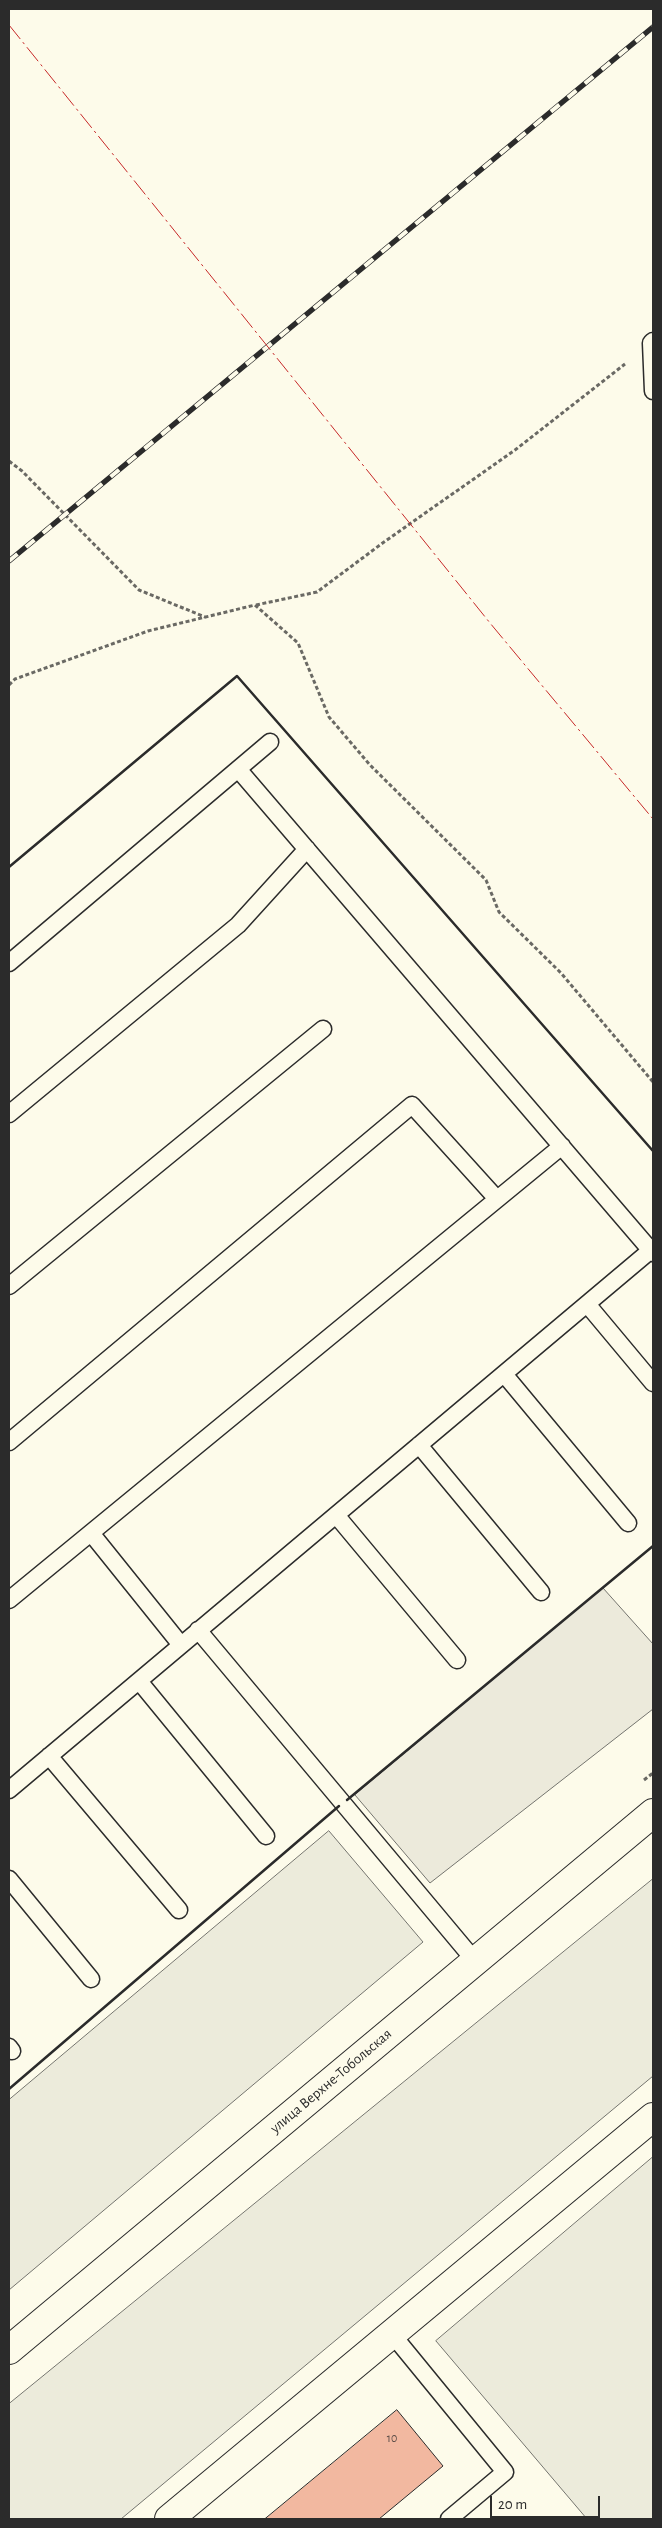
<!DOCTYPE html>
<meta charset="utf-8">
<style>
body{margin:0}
#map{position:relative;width:662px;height:2528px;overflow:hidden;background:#fdfbea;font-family:"Alegreya Sans",sans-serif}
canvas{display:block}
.frame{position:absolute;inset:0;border:10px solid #2b2b2b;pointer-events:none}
.scale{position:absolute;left:490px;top:2496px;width:110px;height:22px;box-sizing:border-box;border:2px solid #2b2b2b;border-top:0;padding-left:6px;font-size:15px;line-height:18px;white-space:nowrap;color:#2b2b2b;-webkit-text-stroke:4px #fdfbea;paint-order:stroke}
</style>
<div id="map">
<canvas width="662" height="2528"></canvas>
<div class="frame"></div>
<div class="scale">20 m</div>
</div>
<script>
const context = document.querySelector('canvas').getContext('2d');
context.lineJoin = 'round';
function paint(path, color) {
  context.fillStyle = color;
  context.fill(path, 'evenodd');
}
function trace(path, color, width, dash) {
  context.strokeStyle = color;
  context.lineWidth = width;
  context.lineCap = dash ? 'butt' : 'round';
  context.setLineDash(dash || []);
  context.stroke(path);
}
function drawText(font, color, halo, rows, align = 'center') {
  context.font = font + ' "Alegreya Sans",sans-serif';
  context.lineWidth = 4;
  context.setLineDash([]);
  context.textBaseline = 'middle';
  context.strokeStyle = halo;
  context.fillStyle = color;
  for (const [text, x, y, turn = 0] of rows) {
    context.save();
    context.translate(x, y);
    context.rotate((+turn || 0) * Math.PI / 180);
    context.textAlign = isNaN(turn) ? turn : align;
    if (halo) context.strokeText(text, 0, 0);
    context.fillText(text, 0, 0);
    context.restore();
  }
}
const green = new Path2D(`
 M329,1831L423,1942L9,2290V2100Z
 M653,1879V2076L121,2519H9V2404Z
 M653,2157V2519H587L436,2341Z`);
paint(green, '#ecebdb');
trace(green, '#74746e', 1);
const parking = new Path2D(`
 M603,1588L653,1644V1709L430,1883L355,1795Z`);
paint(parking, '#eceadb');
trace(parking, '#74746e', 1);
const building = new Path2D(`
 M397,2410L443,2466L379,2519H265Z`);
paint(building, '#f2b8a0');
trace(building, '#2b2b2b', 1);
const lane = new Path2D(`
 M653,341L651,343L653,391
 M238,769L653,1253
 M9,963L270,742
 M9,1114L238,925L307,849
 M9,1286L323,1029
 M587,1304L653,1383
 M504,1374L628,1523
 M9,1442L412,1105L497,1199
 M419,1445L541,1592
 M336,1515L457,1660
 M91,1533L181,1645
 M9,1600L562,1146
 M198,1630L475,1961
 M139,1681L266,1836
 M49,1756L179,1910
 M9,1790L651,1250
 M9,1879L91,1979
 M9,2047L12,2051
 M392,2334L505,2472L449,2519`);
const street = new Path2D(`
 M169,2519L653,2117`);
const secondary = new Path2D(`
 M9,2350L653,1813`);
trace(lane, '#2b2b2b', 19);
trace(street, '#2b2b2b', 30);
trace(secondary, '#2b2b2b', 30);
trace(new Path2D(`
 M9,461L22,471L139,590L205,617
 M256,605L317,592L384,542L515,450L625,364
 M9,685L15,679L148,631L255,605L298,643L329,717L370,765L486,880L499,912L561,973L653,1082
 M644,1780L653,1773`), '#6a6964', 3, [4, 2.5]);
trace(lane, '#fdfbea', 16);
trace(street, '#fdfbea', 28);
trace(secondary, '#fdfbea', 28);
const rail = new Path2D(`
 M9,561L653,27`);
trace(rail, '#2b2b2b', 5.5);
trace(rail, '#fdfbea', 4, [11]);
trace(new Path2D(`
 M9,867L237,676L653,1151
 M347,1800L653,1546
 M9,2089L339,1806`), '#2b2b2b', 2.5);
trace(new Path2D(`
 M9,25L490,623L653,819`), '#c62828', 1, [18, 4, 2.5, 4]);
drawText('12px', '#5d4e48', null, [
 ["10",392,2438]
]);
drawText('15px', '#2b2b2b', '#fdfbea', [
 ["улица Верхне-Тобольская",331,2081,-40]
]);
</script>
